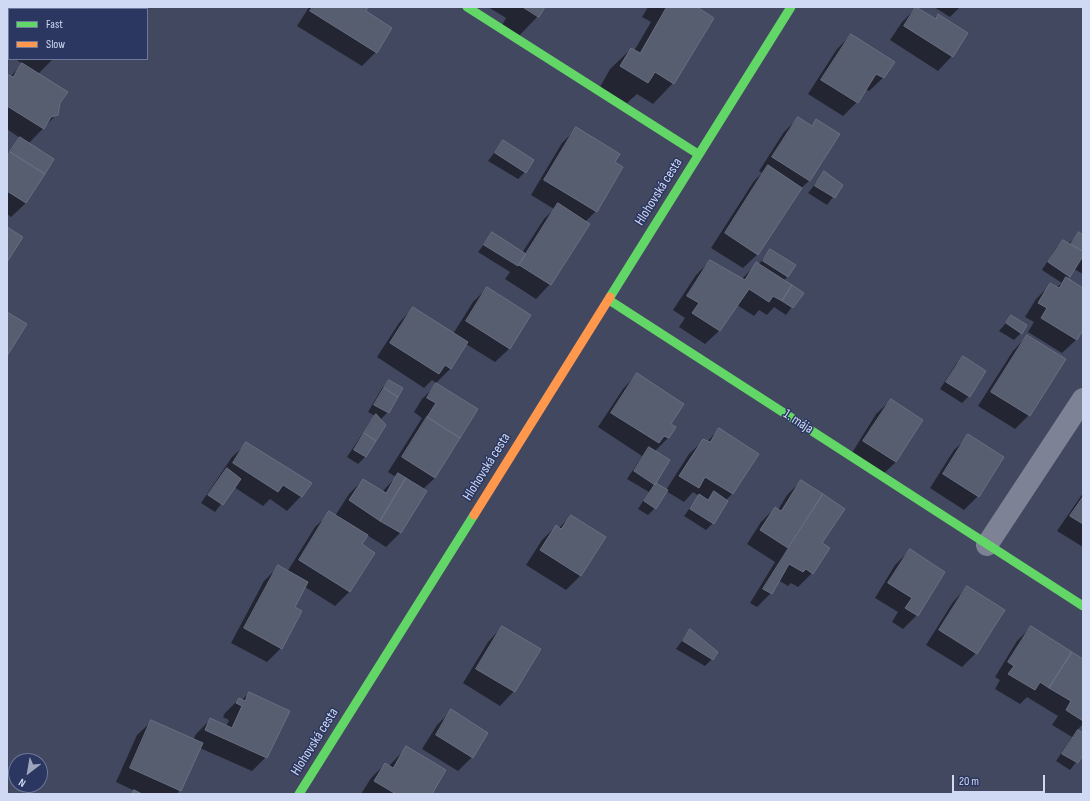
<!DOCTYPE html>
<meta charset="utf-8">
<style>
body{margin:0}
#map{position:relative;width:1090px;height:801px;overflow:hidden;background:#42485f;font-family:"Sofia Sans Condensed",sans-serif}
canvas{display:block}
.frame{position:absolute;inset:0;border:8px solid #d0d9f3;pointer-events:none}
.legend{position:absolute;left:8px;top:8px;width:140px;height:52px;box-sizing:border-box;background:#2b3760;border:1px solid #6d789b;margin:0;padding:5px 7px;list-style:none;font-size:12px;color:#d0d9f3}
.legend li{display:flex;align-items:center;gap:8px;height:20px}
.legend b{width:20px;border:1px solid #6d789b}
.north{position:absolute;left:8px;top:753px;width:40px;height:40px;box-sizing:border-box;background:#2b3760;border:1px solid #6d789b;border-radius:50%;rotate:211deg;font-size:11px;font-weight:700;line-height:16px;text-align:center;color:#d0d9f3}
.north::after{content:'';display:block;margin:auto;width:14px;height:18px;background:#9ea6bf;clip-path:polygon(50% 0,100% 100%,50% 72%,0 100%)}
.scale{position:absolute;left:952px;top:775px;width:93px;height:18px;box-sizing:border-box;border:2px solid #d0d9f3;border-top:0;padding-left:5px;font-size:12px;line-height:14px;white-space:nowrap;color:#d0d9f3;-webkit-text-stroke:3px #2b3760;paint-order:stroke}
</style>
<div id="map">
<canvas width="1090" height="801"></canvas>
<div class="frame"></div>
<ul class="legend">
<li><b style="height:5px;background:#63d668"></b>Fast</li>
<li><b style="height:5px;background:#ff974d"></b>Slow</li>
</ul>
<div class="north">N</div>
<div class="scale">20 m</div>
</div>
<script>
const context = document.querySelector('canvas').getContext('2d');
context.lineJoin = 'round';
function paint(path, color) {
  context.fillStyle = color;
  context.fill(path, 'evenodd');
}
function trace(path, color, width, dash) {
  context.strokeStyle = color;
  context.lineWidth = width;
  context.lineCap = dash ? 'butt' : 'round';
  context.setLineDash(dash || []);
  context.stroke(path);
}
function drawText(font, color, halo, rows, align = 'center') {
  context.font = font + ' "Sofia Sans Condensed",sans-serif';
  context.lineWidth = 3;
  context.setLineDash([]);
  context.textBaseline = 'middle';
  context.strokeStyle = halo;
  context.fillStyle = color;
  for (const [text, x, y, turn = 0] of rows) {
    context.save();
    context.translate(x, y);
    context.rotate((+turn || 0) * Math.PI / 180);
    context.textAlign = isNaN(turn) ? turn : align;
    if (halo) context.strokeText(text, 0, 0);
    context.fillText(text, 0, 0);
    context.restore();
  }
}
paint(new Path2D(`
 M7,7H78L76,9H9V55L7,54Z
 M309,7H367L364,11L376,52L362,66L297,26Z
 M488,7H544L538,16L518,37L501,27L506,18Z
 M648,7H695L673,83L653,104L637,94L627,103L600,87L610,69L631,49L634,51L651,22L642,17Z
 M917,7L934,19L939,15L967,33L952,56L938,71L890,40L902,22Z
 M934,7H960L950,17Z
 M851,35L884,77L869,91L865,89L857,102L843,116L808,94L837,49Z
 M15,59H53L38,74L59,103L57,114L28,144L26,203L11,217L7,214V155L20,138L7,129V75L10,77L23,64Z
 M798,118L811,126L816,121L839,134L809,181L798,191L758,254L743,268L711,248L754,181L762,173L759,171L784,132Z
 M576,129L614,162L596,211L585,222L588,224L550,284L536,299L505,279L510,272L478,252L492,234L522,253L544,219L554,209L531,195L562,143Z
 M503,141L525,172L518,179L488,161Z
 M824,173L842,185L827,205L808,193Z
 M1079,234L1083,236V274L1074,269L1067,279L1083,289V328L1077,339L1062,353L1028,332L1034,322L1025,317L1036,299L1050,285L1056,288L1062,283L1042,270L1056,248L1063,241L1068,244Z
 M771,250L788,276L783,281L802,293L786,315L774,307L767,315L759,310L754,316L737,305L720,330L705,344L679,327L685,318L673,310L696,275L710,261L742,279L756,264L758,265Z
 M487,288L510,348L495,362L466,344L451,368L436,383L432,380L424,388L377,357L399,323L413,308L453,334L473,302Z
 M1012,316L1021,333L1014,340L999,331Z
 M1027,336L1029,415L1015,429L978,406L1013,351Z
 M963,357L969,396L962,403L940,389L956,364Z
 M637,374L670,425L674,427L668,438L654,452L655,483L666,490L689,454L704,440L707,442L719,429L757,454L732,494L726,500L713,523L706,530L684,516L699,496L693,492L684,502L666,491L655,508L648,515L638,509L649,492L627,479L642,456L598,427L623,389Z
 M389,381L402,388L388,412L380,420L385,425L365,457L358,464L347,457L370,422L375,416L368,412L382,388Z
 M437,384L435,478L422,490L426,492L400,533L386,547L367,535L360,545L373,553L349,592L335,606L305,587L294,607L281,648L267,662L231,643L264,581L278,567L287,572L315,527L330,513L335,516L349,494L363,480L382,492L396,477L388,472L422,418L414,412L422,399Z
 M891,400L922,420L896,462L881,476L850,456L876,414Z
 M969,436L978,496L964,510L930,488L954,450Z
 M247,443L301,496L287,511L270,499L263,506L234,487L215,512L201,503L232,457Z
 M801,481L844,509L821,543L812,573L798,587L791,583L788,586L778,580L771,593L757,607L750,603L775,562L747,544L761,522L775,508L778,510L787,495Z
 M1083,493V547L1057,531Z
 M571,516L604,538L580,576L566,590L526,565L542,540L556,526L559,528Z
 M910,550L917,615L903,629L892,622L898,612L875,598L895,565Z
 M967,587L976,653L962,667L926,645L953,602Z
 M502,627L514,691L500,706L463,683L488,642Z
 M1031,627L1083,660V724L1077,730L1083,734V753L1070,770L1056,761L1072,737L1052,725L1058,716L1027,697L1020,704L995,689L1000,680L995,677L1017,641Z
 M690,630L712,659L705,666L676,649Z
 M249,693L266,757L252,771L200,748L180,790L177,794H132L135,791L116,782L137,735L152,721L193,740L196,734L210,720L226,727L229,720L223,717L225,713L239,699L242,700Z
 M451,711L472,757L458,771L422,749L437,725Z
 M406,748L431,794H361L371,778L385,764L389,766Z`), '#0007');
const building = new Path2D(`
 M7,7H79L78,9H9V32L7,31Z
 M313,7H368L366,11L392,28L377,53L310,11Z
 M523,7H545L539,17Z
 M667,7H697L714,18L674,84L655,72L648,83L620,66L631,48L640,53Z
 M916,7L936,19L938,14L968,33L953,57L904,26Z
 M851,34L895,62L884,78L876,74L858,103L821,80Z
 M22,63L68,92L60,103L58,115L51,117L44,129L7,106V74L13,77Z
 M798,117L812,126L816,119L840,134L810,181L772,157Z
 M576,127L620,154L615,162L623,167L597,212L544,180Z
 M20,137L54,159L45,174L10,152Z
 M503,140L534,160L526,173L495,153Z
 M10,152L45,174L26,203L7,191V157Z
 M768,165L802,188L758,255L725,233Z
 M824,171L843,185L835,198L815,186Z
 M558,203L590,224L551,285L519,265Z
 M7,227L23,237L7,262Z
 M492,232L526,254L518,266L484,245Z
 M1079,232L1083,235V251L1071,244Z
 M1063,240L1083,252V256L1070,277L1048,262Z
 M770,249L796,265L788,277L763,261Z
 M710,260L745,280L756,262L792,285L782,301L773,296L769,302L749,289L720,331L692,313L699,303L687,296Z
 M1066,277L1083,288V330L1077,340L1041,318L1047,308L1038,303L1050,283L1059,288Z
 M792,285L804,293L793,308L782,301Z
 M487,287L531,315L510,349L466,321Z
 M413,307L468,342L451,369L445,365L439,374L390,343Z
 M7,312L27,324L7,356Z
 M1011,315L1027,325L1022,334L1006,323Z
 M1027,335L1066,359L1030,416L991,392Z
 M963,356L986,371L970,397L946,382Z
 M637,373L684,404L671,424L676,427L669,438L664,436L659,443L611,413Z
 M389,380L403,388L398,397L384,388Z
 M436,383L478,409L460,438L427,417L436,403L427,398Z
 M384,388L398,397L389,413L374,405Z
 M891,399L923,420L896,462L863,441Z
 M376,414L386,425L376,441L364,433Z
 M427,417L460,438L435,478L402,457Z
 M719,428L759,454L733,494L705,477L699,488L679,476L703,439L710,442Z
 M364,433L376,441L366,457L354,450Z
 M968,434L1004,457L979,497L943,474Z
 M246,442L312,483L302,497L283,485L278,492L233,463Z
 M649,447L670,460L655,485L634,471Z
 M227,468L241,479L223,505L208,495Z
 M398,473L406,478L380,521L349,500L363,479L386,493Z
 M406,478L427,491L401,533L380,521Z
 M801,480L823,494L788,548L760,530L775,507L781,511Z
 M656,483L668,490L656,509L644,501Z
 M714,491L728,501L714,524L690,509L699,494L708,500Z
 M823,494L845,509L822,543L830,548L813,574L806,569L803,572L789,564L772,594L763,589Z
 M1083,497V524L1070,516Z
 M329,511L368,535L362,544L375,553L350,592L299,560Z
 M571,515L606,537L581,576L540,550L556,525L561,529Z
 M910,549L945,572L918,616L905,608L912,598L888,583Z
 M278,565L308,582L295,607L302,611L282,649L244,628Z
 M967,586L1005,610L977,654L939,630Z
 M502,626L541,649L515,692L476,669Z
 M1031,626L1072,652L1049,688L1040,682L1035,690L1008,674L1014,666L1008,662Z
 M690,629L718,652L713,660L683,641Z
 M1072,652L1083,659V721L1066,710L1071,701L1049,688Z
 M249,692L290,711L267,758L205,730L210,718L232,728L242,706L236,703L239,698L245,701Z
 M451,709L488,733L473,758L436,735Z
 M151,720L203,743L181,791L130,768Z
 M1078,730L1083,733V755L1078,763L1062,754Z
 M406,746L446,770L432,794H396L374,781L385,763L393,768Z
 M134,790L142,794H132Z`);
paint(building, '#575e70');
trace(building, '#696f82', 1);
trace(new Path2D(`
 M987,545L1083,399`), '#7d8395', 22);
trace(new Path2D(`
 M467,7L698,154
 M610,297L791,7
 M609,300L1083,606
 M299,794L474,515`), '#63d668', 9);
trace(new Path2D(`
 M474,515L610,297`), '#ff974d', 9);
drawText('14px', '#d0d9f3', '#2b3760', [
 ["Hlohovská cesta",659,192,-58],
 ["1. mája",798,422,33],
 ["Hlohovská cesta",487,467,-58],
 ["Hlohovská cesta",315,742,-58]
]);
</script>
